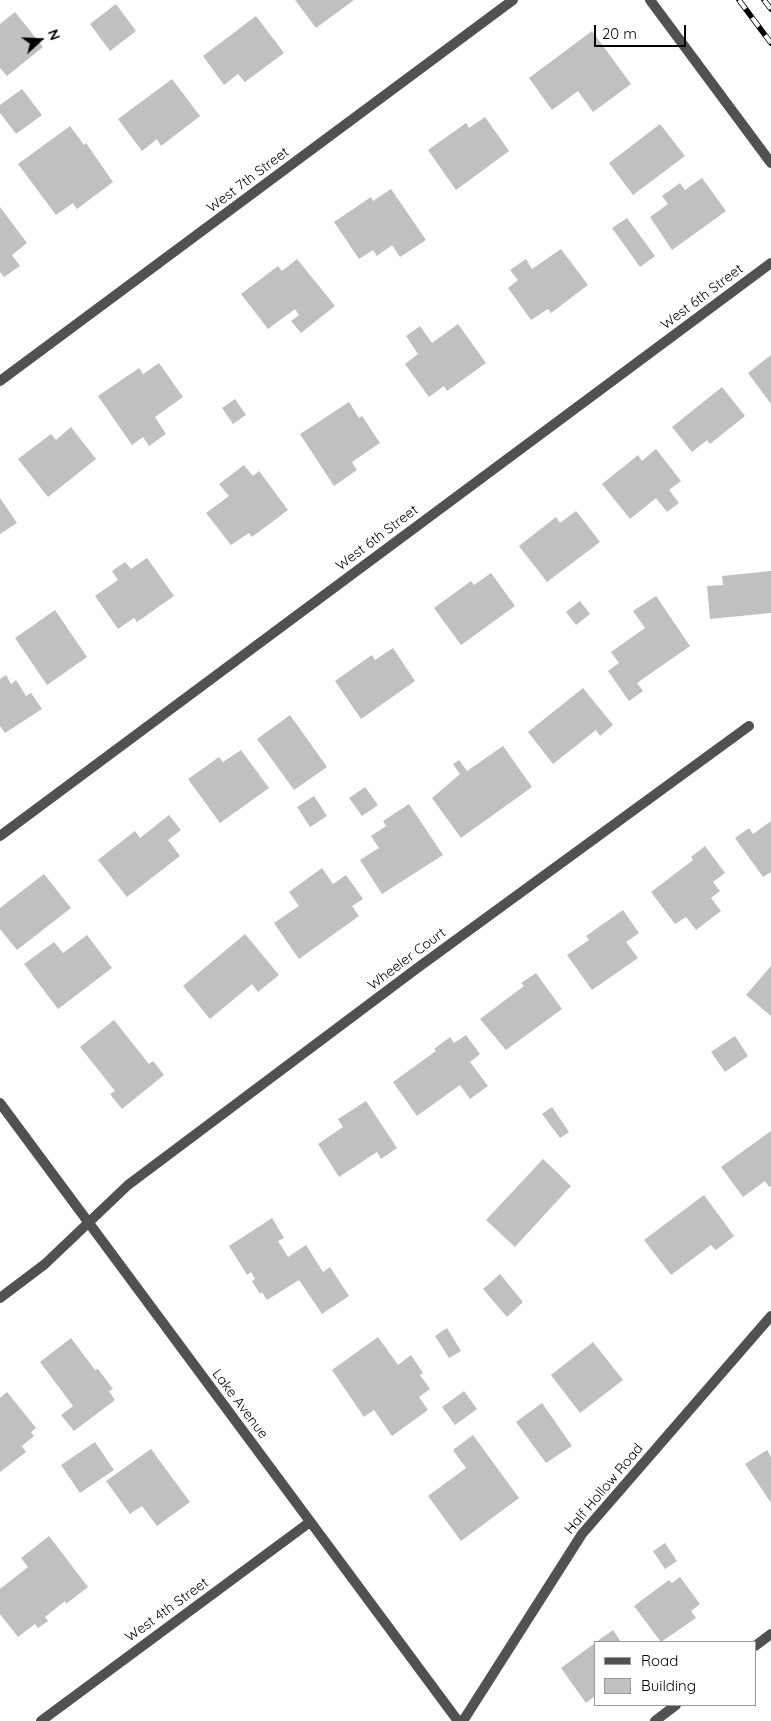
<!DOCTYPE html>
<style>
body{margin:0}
#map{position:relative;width:771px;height:1721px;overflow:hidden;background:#fff;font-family:Quicksand,sans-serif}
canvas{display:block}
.legend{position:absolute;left:594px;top:1641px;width:162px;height:65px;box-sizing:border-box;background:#fff;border:1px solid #999;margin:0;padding:6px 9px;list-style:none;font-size:15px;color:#000}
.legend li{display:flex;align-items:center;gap:10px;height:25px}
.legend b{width:25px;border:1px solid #999}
.north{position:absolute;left:15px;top:15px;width:50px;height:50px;-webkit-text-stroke:4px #fff;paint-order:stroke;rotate:70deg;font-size:14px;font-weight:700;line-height:20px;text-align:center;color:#000}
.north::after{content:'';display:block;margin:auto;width:18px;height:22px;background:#000;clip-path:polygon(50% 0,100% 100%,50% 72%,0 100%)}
.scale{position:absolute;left:594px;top:25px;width:92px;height:22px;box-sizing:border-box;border:2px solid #000;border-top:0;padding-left:6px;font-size:15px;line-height:18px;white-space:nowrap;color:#000;-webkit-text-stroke:4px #fff;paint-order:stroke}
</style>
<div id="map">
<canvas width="771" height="1721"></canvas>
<ul class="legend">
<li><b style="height:6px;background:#515151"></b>Road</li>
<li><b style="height:14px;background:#c0c0c0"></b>Building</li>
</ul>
<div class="north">N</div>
<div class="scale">20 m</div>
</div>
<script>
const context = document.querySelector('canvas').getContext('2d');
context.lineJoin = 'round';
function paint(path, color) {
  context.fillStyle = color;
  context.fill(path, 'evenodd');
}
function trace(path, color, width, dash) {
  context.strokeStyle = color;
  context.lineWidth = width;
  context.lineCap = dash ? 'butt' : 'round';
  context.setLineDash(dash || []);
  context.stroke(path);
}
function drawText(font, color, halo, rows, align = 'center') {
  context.font = font + ' Quicksand,sans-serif';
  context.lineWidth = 4.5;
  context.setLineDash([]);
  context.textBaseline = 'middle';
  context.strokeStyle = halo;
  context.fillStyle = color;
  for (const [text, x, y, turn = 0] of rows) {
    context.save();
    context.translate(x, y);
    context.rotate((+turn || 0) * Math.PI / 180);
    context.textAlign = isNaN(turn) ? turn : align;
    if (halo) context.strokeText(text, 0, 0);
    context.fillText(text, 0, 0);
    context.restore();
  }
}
paint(new Path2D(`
 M295,0H354L316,28Z
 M116,4L136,31L110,51L90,24Z
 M15,12L43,47L7,76L0,68V24Z
 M256,16L284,53L245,82L238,74L224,85L203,56Z
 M592,31L631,84L593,112L578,91L552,110L529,78Z
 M172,79L200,116L161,146L157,139L142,151L118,119Z
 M22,89L42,115L16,134L0,113V105Z
 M485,117L509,151L456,190L428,150L466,123L469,128Z
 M660,124L685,156L633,195L609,163Z
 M70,126L84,145L86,143L113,182L77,209L73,203L56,215L18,164Z
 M702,178L726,211L672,250L650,217L668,204L662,196L680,183L685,190Z
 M391,189L426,240L400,257L392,245L377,256L373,250L359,259L334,222L371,197L373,201Z
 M0,207L27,243L12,255L20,266L4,277L0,272Z
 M627,218L655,256L640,267L612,228Z
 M561,249L588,285L551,313L548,309L531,320L508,288L518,280L510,270L526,259L532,269Z
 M297,259L335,306L301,333L291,321L299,315L295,309L268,329L241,294L278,266L282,271Z
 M458,324L486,363L447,391L444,386L429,397L405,364L418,354L406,336L420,326L432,343Z
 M771,355V404L748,373Z
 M159,363L183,397L155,417L166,434L149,446L143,437L132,445L98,396L139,368L143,374Z
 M722,387L745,416L710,444L707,440L692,452L672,427Z
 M235,399L246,415L233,424L222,408Z
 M349,402L359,418L362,416L380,443L352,462L357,470L334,486L300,434Z
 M71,427L96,459L48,497L18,459L51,434L56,440Z
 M656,449L681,481L669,490L679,503L667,512L656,498L630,519L602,484L638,455L642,461Z
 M244,465L253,476L259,471L288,510L252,537L249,533L231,545L206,513L229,496L219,484Z
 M0,498L17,523L0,534Z
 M576,511L600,542L547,582L519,546L556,517L560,523Z
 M147,558L174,596L137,622L134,618L118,629L95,596L118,580L112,571L125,562L131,569Z
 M771,571V613L710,619L707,586L723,585L722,576Z
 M491,573L515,606L461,645L434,608L471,581L474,585Z
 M656,596L690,646L637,683L643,691L629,701L608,671L619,663L611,652L645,628L633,611Z
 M580,601L590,614L576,625L566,612Z
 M55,610L87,657L47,685L15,638Z
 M393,648L415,681L361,719L335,681L372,655L375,660Z
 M6,675L11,684L16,680L26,696L31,693L42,709L5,733L0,726V679Z
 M583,688L613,725L600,736L596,730L553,764L528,732Z
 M290,715L327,767L294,790L257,739Z
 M503,746L532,787L461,838L432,798L460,774L453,764L459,760L467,771Z
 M241,750L269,788L220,823L188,779L219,757L223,762Z
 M365,787L378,805L362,816L349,798Z
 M314,796L327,816L310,827L297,807Z
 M409,804L443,855L382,894L360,860L379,848L371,836L386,826L383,821Z
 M169,815L181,830L168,840L180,856L127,897L98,860L135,831L140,838Z
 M771,821V872L763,877L735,838L749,828L753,834Z
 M705,846L725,873L713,882L720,891L711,898L721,911L696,930L686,917L675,924L651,892L693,860L691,857Z
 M322,868L333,884L346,875L363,899L352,906L359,916L299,959L274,923L299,906L289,892Z
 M44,874L71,908L17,950L0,929V908Z
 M623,910L639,933L626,942L638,958L592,990L567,955L589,940L586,936Z
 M245,934L279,975L258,992L252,984L210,1019L183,986Z
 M87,935L112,968L58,1009L24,964L54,942L63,953Z
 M771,966V1016L746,995Z
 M536,973L562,1009L506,1050L480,1019L524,986L521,983Z
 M114,1020L149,1064L153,1061L164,1075L122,1109L110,1094L115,1091L80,1047Z
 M466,1035L480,1054L470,1062L488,1086L470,1099L460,1085L417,1116L393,1082L436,1051L434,1049L450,1037L454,1043Z
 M735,1036L748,1056L725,1072L711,1052Z
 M366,1101L397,1148L381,1159L377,1152L339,1177L318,1144L343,1127L338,1119Z
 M552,1107L569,1132L560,1138L542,1114Z
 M771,1131V1186L769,1187L765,1181L743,1197L721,1167Z
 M543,1159L571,1186L515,1247L486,1220Z
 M704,1195L734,1236L716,1250L711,1245L671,1275L644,1240Z
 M272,1218L284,1238L278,1241L288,1257L306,1245L323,1272L330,1267L349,1296L322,1314L299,1280L267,1300L262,1292L260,1294L252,1281L255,1279L251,1272L247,1275L229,1246Z
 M500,1274L523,1302L507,1317L483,1289Z
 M447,1328L461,1351L449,1358L435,1336Z
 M378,1337L398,1365L411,1355L423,1373L420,1375L430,1389L419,1397L428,1410L392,1436L374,1410L364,1417L332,1370Z
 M71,1338L95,1370L98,1369L113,1389L109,1391L115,1400L74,1431L61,1415L73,1406L40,1362Z
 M593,1342L623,1380L580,1413L551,1375Z
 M464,1391L477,1409L455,1425L442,1407Z
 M7,1392L36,1428L31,1432L34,1436L22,1446L26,1452L0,1472V1398Z
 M542,1403L572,1446L546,1463L516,1422Z
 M473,1435L519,1498L461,1541L428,1496L466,1468L453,1450Z
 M95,1442L114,1470L80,1493L61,1465Z
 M151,1449L190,1502L157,1526L142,1506L130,1514L106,1481Z
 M767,1450L771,1457V1503L745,1464Z
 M49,1536L88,1587L66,1604L65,1601L45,1617L48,1621L38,1628L35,1624L18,1637L0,1614V1589L28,1567L21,1558Z
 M665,1543L677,1561L665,1569L653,1551Z
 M680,1577L700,1604L691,1611L696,1618L661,1642L634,1606L669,1580L672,1583Z
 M613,1630L621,1642H596Z
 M595,1643V1696L586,1703L561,1668Z`), '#c0c0c0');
trace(new Path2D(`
 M0,381L513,0
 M0,836L771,263
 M0,1298L45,1264L128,1185L416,969L749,726
 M755,1646L771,1634
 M41,1721L310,1522
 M655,1721L676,1705`), '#515151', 10);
trace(new Path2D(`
 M650,0L771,163
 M0,1103L458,1721
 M463,1721L582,1534L771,1316`), '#515151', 10);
const rail = new Path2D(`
 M739,0L771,43
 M764,0L771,9`);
trace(rail, '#000', 5.5);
trace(rail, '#fff', 4, [11]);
drawText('14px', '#000', '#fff', [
 ["West 7th Street",248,180,-37],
 ["West 6th Street",702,297,-37],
 ["West 6th Street",377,538,-37],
 ["Wheeler Court",407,959,-37],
 ["Lake Avenue",240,1404,53],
 ["Half Hollow Road",604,1489,-50],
 ["West 4th Street",167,1610,-36]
]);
</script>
